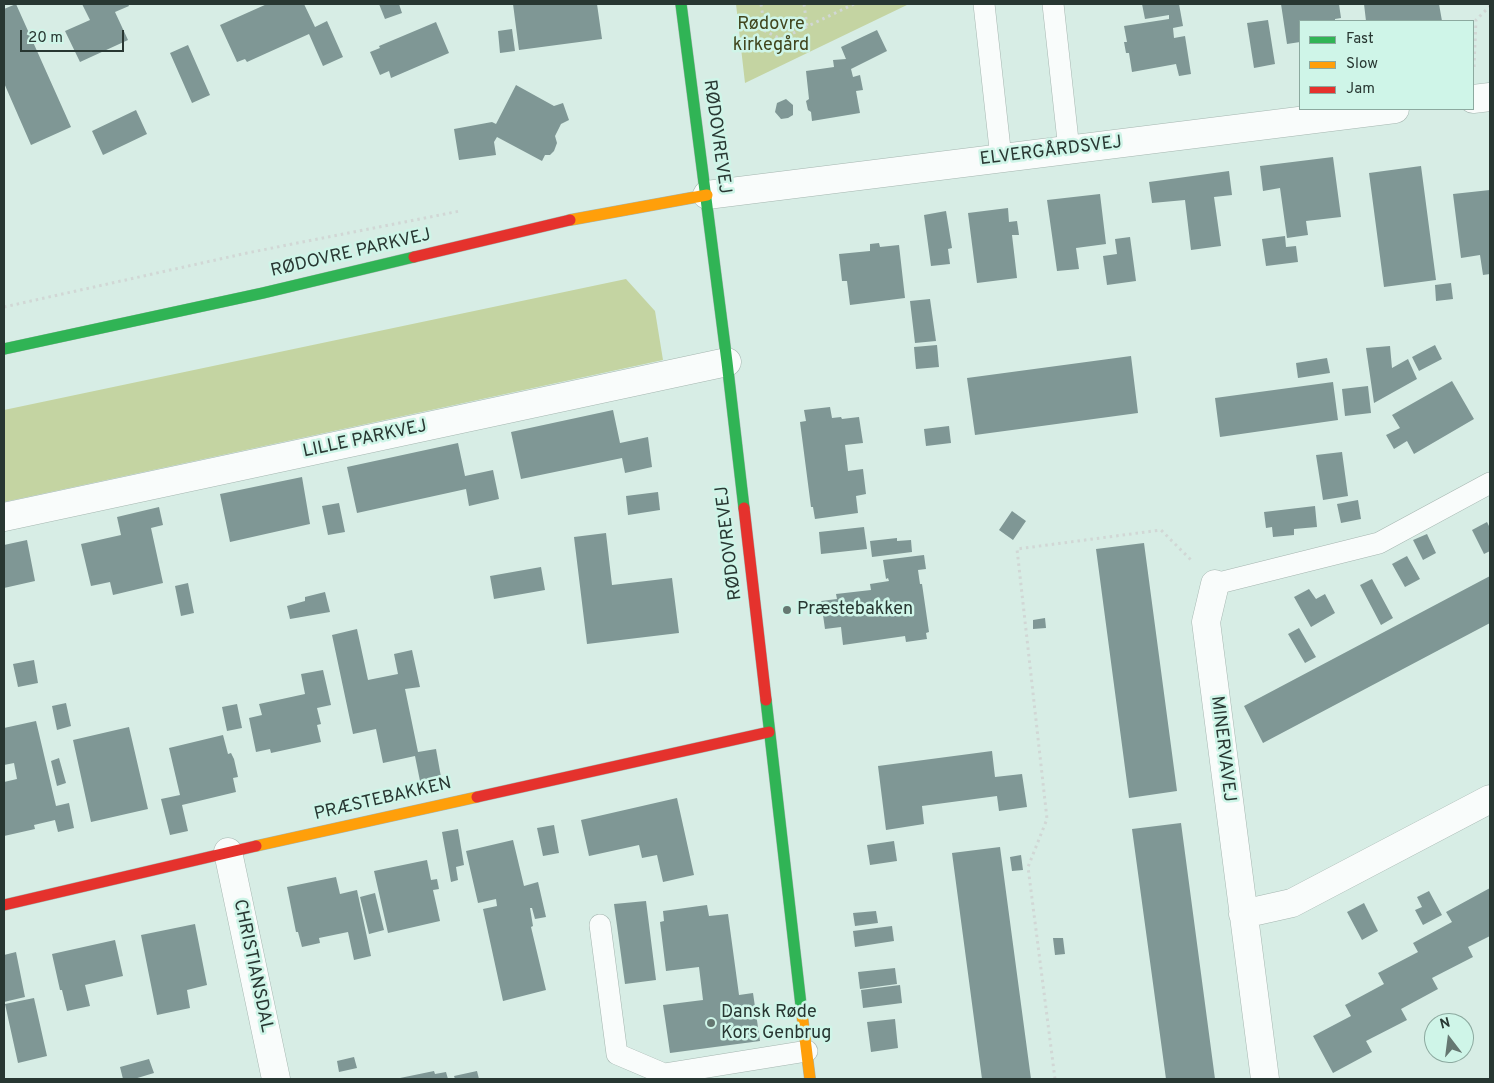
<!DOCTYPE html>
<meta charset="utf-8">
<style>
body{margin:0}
#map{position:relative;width:1494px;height:1083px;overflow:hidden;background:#d7ede5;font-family:Overpass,sans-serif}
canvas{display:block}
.frame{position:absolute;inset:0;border:5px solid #283732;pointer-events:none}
.legend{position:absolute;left:1299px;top:20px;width:175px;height:90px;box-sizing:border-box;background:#cff5e8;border:1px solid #8ca99f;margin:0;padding:6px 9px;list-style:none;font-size:15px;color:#283732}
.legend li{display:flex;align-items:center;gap:10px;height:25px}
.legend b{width:25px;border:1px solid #8ca99f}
.north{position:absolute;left:1424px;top:1013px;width:50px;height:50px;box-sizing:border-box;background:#cff5e8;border:1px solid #8ca99f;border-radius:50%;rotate:345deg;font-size:14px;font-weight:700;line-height:20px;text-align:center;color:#283732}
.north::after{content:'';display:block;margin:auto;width:18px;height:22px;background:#657771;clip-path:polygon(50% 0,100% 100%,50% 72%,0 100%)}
.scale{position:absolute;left:20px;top:30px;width:104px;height:22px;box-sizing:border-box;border:2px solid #283732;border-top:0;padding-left:6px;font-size:15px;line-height:18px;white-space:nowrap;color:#283732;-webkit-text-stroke:4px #cff5e8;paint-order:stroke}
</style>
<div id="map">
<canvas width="1494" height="1083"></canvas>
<div class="frame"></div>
<ul class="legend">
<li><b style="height:6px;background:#30b455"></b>Fast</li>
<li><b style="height:6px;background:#ff9f0a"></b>Slow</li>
<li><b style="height:6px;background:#e5322d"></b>Jam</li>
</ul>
<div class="north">N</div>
<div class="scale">20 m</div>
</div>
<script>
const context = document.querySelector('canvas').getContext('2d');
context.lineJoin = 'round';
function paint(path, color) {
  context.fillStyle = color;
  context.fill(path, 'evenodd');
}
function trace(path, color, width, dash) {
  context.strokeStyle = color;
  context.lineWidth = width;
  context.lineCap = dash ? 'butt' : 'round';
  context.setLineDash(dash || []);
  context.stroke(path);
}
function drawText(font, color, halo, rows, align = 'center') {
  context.font = font + ' Overpass,sans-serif';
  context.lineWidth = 5;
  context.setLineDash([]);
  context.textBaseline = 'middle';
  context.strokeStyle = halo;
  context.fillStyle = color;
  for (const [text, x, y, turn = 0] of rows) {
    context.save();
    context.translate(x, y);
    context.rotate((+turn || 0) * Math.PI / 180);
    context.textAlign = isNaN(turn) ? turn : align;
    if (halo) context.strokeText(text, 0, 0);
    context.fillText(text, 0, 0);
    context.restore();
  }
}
paint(new Path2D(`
 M736,4H909L745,83Z
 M626,279L655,311L663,360L4,502V410Z`), '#c4d4a2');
paint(new Path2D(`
 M16,4L71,127L31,145L4,83V9Z
 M82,4H128L129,6L115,12L128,40L80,62L65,31L90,20Z
 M267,4H304L315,27L327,21L343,57L323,66L309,34L247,62L245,59L237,62L220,25Z
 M379,4H399L402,13L385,19Z
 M513,4H597L602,39L519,50Z
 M1142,4H1179L1183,26L1173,28L1174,38L1185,36L1191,74L1179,76L1176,64L1132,72L1129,53H1126L1124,42H1127L1124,26L1169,19V15L1145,19Z
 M1281,4H1339L1341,18L1335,19V21H1300V42L1287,44Z
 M1364,4H1439L1442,21H1366Z
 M1268,20L1275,64L1254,68L1247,23Z
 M436,22L449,53L391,78L389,71L380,75L370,52L380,48L379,46Z
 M512,29L515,51L500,53L498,31Z
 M877,30L887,51L851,69L853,77L860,75L863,90L856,91L860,113L812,121L811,112L808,110L806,101L809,99L806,71L834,67L833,60L846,59L841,47Z
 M188,45L210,95L192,103L170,53Z
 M516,85L554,106L563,103L569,120L561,124L555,136L557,143L554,151L550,155H545L542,161L497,137L494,142L496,155L459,160L454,129L492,122L496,124Z
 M786,99L793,105V115L788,118L781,119L775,112L777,103Z
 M136,110L147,134L103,155L92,131Z
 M1333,157L1341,217L1306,221L1308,235L1287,238L1280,188L1263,191L1260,166Z
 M1421,166L1436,280L1384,287L1369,173Z
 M1229,171L1232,195L1214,197L1221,246L1191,250L1185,200L1152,203L1149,182Z
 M1490,190V274L1483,275L1480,255L1461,258L1453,194Z
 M1100,194L1106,244L1076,248L1079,269L1057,271L1047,200Z
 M1008,208L1009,222L1017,221L1019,235H1012L1017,278L977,283L968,213Z
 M946,211L952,248L948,249L950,264L931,266L924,215Z
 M1285,236L1286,247L1296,246L1298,262L1266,266L1262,239Z
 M1130,237L1136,281L1107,285L1103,256L1117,254L1115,239Z
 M879,243L880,247L899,245L905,298L850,305L847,281H842L839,254L870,251V244Z
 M1451,283L1453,299L1436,301L1435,285Z
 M930,299L936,341L915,343L910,301Z
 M937,345L939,367L916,369L914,347Z
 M1435,345L1442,359L1419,371L1412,357Z
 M1390,346L1392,368L1408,359L1417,379L1374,403L1366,348Z
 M1131,356L1138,413L975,435L967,378Z
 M1327,358L1330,373L1298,378L1296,363Z
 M1452,381L1474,419L1414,454L1407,441L1394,449L1386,435L1400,428L1392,415Z
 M1333,382L1338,420L1220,437L1215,398Z
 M1368,386L1371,413L1345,416L1342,389Z
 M830,407L832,418L841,417L842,419L859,417L863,443L845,445L848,471L863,469L866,494L856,496L858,513L815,519L813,507H811L800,422L806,421L804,410Z
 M613,410L620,443L648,437L652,467L625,473L622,458L521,479L511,432Z
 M949,426L951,443L926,446L924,429Z
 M458,443L465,476L493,470L499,499L469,506L466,489L357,513L347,467Z
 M1342,452L1348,496L1323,500L1316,455Z
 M302,477L310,524L230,542L220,494Z
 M658,492L660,510L628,515L626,496Z
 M1358,500L1361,519L1341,523L1337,504Z
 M339,503L345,532L328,535L322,506Z
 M1315,506L1317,527L1294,529V535L1273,537L1272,527L1266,528L1264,512Z
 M159,507L163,525L151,528L163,583L113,595L110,582L91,586L81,544L121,535L117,517Z
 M1012,511L1026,521L1013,540L999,530Z
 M1487,522L1490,528V551L1484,554L1472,530Z
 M864,527L867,549L821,554L819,532Z
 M606,533L612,585L672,578L679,633L587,644L574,537Z
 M1427,534L1436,553L1423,560L1413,540Z
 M897,538V541L911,540L912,552L872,557L870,541Z
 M27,540L35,581L4,588V545Z
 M1144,543L1177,791L1129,798L1096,549Z
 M924,555L926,569L918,570L920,584H922L929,632L926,633L927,639L906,642L905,636L843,645L841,627L825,629L821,601L837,599L836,594L871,590L870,584L889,581L888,578L886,579L883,560Z
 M1407,556L1420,579L1405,587L1392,564Z
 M541,567L545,590L494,599L490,576Z
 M1490,576V623L1263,743L1244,706Z
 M1372,579L1393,618L1381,625L1360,585Z
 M188,583L194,613L181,616L175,586Z
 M1309,589L1316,599L1325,594L1335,613L1311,627L1294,597Z
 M325,592L330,612L290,619L287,606L305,601V597Z
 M1045,618L1046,628L1033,629V620Z
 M1299,628L1316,657L1305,663L1288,634Z
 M357,629L368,680L398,674L394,654L412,650L420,687L405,689L418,752L436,749L441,777L420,781L415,756L383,763L376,729L353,734L332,635Z
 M34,660L38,683L18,687L13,664Z
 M323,670L331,705L317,708L321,724L317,725L321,742L271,753L270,749L256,752L249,718L262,715L259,704L305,694L301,674Z
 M66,703L71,726L57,730L52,706Z
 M237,704L242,728L227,731L222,707Z
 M36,721L56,806L69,803L74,828L58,832L55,820L34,825L35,829L4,836V782L17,779L14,763L4,765V728Z
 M129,727L148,809L91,822L73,740Z
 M223,735L228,754L231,753L234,759L238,777L233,778L236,792L182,805L188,831L170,835L161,799L180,795L169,748Z
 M992,751L995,777L1022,774L1027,807L999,811L997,796L922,806L924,824L886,830L878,766Z
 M59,758L66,783L57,786L51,761Z
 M677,798L694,875L663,882L657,855L642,858L639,845L589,856L581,820Z
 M1181,823L1215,1079H1166L1132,829Z
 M554,825L559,853L543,856L537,828Z
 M458,829L464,865L456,867L458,880L451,882L442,832Z
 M513,840L524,886L538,882L546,917L535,919L532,908H530L533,926L531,927L546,990L503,1001L483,909L497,906L496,899L478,903L466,851Z
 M894,841L897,861L870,865L867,845Z
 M1000,847L1031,1079H982L952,853Z
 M1021,855L1023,870L1012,871L1010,857Z
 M427,860L431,880L437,879L439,889L433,890L440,921L388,933L374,871Z
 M336,877L340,894L357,890L371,956L354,960L348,932L319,938L320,943L302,947L298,932H296L287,887Z
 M1490,888V936L1468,947L1473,957L1432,978L1438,989L1401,1009L1407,1020L1366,1041L1372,1052L1333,1073L1313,1036L1351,1016L1345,1005L1384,984L1378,973L1418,952L1413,943L1452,922L1446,912Z
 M1429,891L1442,915L1423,925L1415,910L1422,907L1417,897Z
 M375,893L384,930L369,934L360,897Z
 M646,901L656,980L625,984L614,904Z
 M1364,903L1378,931L1362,940L1347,912Z
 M707,905L709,916L728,914L739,995L753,993L760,1041L670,1053L663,1005L703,1000L699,967L666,971L660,922L664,921L663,911Z
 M876,911L878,923L855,926L853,913Z
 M195,924L207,985L187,990L190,1008L157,1015L141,935Z
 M892,926L894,941L855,947L853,931Z
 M1053,938H1063L1065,954L1055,955Z
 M115,940L123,976L85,985L90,1006L67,1011L62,990H60L52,954Z
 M16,952L25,997L4,1002V955Z
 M895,968L897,984L860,989L858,972Z
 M900,985L902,1003L863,1008L861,990Z
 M34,998L47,1056L18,1063L5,1004Z
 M895,1019L898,1048L871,1052L867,1022Z
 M354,1057L357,1068L339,1072L337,1061Z
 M149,1059L154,1073L134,1079H123L120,1067Z
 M434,1071L435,1074L446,1072L448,1079H400V1078Z
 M477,1071L479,1079H455L454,1076Z`), '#7f9795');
const lane = new Path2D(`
 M984,4L1001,158
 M1053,4L1069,150
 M1215,584L1379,543L1490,483
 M600,925L617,1054L664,1074L807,1051`);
const street = new Path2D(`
 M1473,99L1490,97
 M707,195L1395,109
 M4,517L727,362
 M1215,584L1206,622L1265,1079
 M228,852L276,1079
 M1243,914L1292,903L1490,799`);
const fast = new Path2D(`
 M681,4L727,362L744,508
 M4,349L263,293L414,257
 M766,700L802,1014`);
const slow = new Path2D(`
 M570,220L707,195
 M256,846L477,797
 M802,1014L810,1079`);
const jam = new Path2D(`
 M414,257L570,220
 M744,508L766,700
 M477,797L769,732
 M4,905L256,846`);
trace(lane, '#a5b6b0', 22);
trace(street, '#a5b6b0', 29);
trace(fast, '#a5b6b0', 12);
trace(slow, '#a5b6b0', 12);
trace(jam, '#a5b6b0', 12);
trace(new Path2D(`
 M761,4L765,31L781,39L854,4
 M804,4L807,26
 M1474,67L1476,20L1490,6
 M4,307L247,253L460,211
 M1055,1079L1028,867L1047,819L1017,549L1161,530L1193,562`), '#d1d7d5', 3, [2.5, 4]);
trace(lane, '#f9fcfb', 21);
trace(street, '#f9fcfb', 28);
trace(fast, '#30b455', 11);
trace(slow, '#ff9f0a', 11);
trace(jam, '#e5322d', 11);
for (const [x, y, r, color] of [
 [787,610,5,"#657771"],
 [711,1023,5,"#657771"]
]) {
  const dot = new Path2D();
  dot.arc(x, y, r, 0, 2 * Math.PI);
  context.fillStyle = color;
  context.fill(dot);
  trace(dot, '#cff5e8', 2);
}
drawText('18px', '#41461e', '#cff5e8', [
 ["Rødovre",771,25],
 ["kirkegård",771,46]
]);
drawText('18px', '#283732', '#cff5e8', [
 ["RØDOVREVEJ",716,137,82],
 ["ELVERGÅRDSVEJ",1051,152,-7],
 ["RØDOVRE PARKVEJ",351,254,-13],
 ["LILLE PARKVEJ",365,440,-12],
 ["RØDOVREVEJ",730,543,-97],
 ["MINERVAVEJ",1222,749,83],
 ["PRÆSTEBAKKEN",383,800,-13],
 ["CHRISTIANSDAL",252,966,78]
]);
drawText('18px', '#283732', '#cff5e8', [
 ["Præstebakken",797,610],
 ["Dansk Røde",721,1013],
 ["Kors Genbrug",721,1034]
], 'left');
</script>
